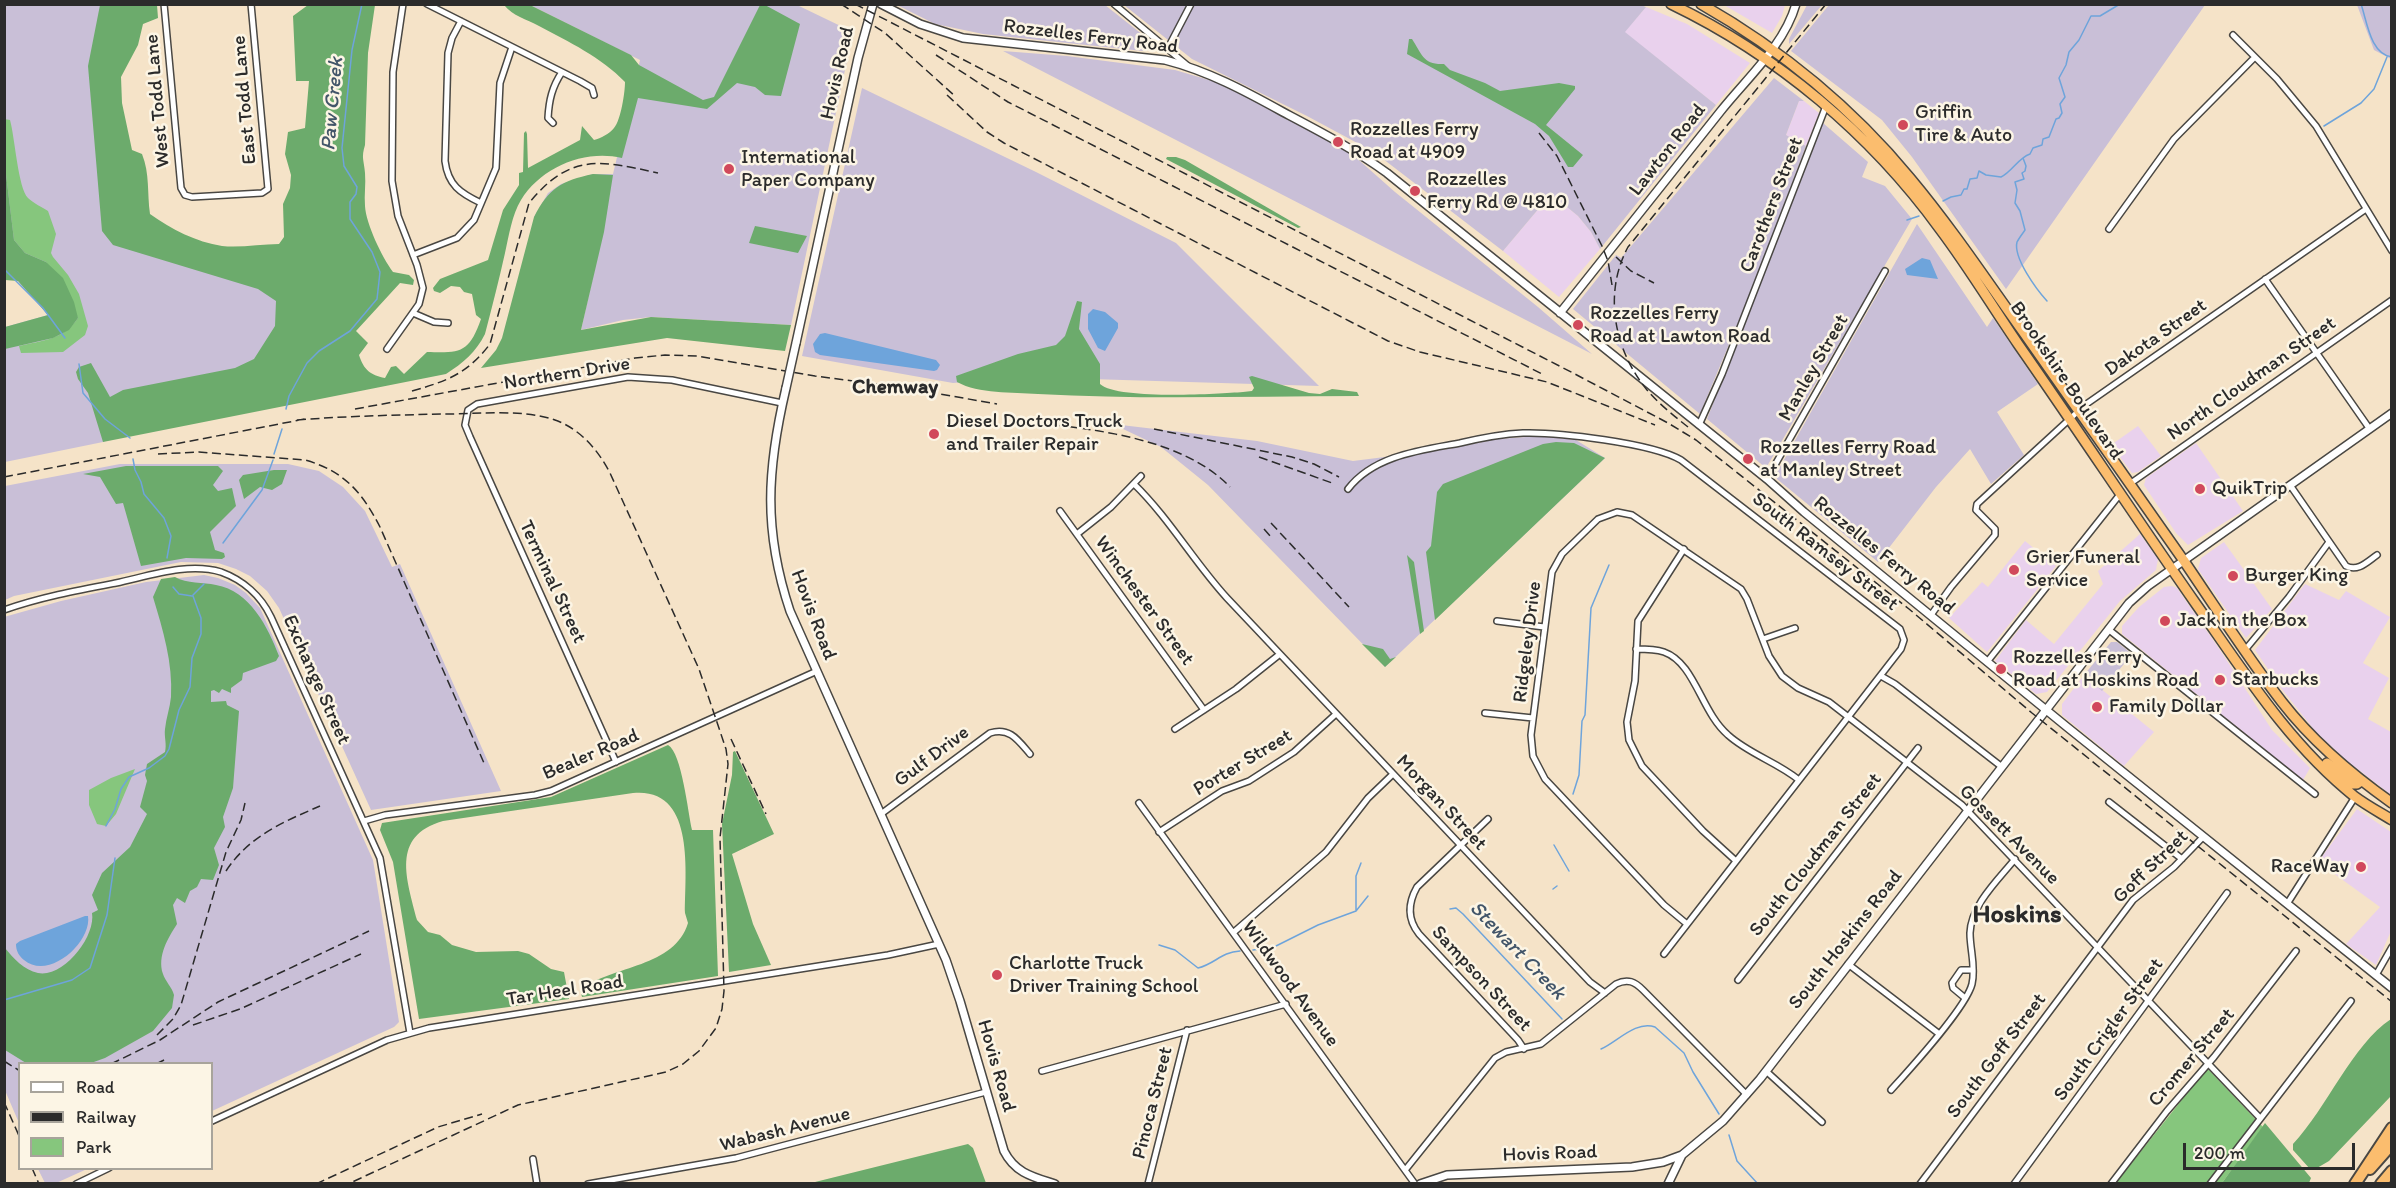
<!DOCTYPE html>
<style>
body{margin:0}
#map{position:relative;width:2396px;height:1188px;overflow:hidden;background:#f5e3c8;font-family:Itim,sans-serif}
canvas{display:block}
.frame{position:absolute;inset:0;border:6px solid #2b2b2b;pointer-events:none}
.legend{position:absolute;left:18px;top:1062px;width:195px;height:108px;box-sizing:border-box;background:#fcf5e5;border:2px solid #a8a49b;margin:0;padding:8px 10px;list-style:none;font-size:18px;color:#2b2b2b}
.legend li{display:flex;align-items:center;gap:12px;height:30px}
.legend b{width:30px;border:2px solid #a8a49b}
.scale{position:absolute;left:2183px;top:1143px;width:172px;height:27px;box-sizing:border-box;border:3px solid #2b2b2b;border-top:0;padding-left:8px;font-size:18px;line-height:21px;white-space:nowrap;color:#2b2b2b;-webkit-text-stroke:4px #fcf5e5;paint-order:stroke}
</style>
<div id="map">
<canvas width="2396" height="1188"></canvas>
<div class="frame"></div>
<ul class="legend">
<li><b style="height:8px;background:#fff"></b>Road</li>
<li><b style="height:8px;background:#2b2b2b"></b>Railway</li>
<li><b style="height:16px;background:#86c67d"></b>Park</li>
</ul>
<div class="scale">200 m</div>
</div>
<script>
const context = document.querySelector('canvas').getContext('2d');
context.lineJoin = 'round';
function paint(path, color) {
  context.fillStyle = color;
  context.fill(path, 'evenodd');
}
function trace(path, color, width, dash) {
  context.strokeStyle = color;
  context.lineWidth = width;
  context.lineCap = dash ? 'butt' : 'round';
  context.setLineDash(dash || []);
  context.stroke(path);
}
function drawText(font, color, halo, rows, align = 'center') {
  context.font = font + ' Itim,sans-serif';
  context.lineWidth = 5;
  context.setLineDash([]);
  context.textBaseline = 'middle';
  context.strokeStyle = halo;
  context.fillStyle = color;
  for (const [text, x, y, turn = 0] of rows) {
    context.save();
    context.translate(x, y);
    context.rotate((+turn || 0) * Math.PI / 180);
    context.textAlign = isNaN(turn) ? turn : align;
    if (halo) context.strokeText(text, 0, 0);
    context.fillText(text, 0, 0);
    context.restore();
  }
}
paint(new Path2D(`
 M1724,5H1785L1782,16L1772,33Z
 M1646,7L1687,24L1750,63L1716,105L1624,32Z
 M1799,101H1804L1819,113L1806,146L1786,135Z
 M1551,194L1578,216L1591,232L1600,249L1559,297L1503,251Z
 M2138,426L2161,456L2138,472L2132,473L2111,445Z
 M2196,443L2243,511L2188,545L2176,533L2144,485L2146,478Z
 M2140,534L2158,559L2156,570L2120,601L2047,692L2036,694L1995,661L2026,620L2054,644L2103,584L2098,571Z
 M2025,541L2056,566L1987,652L1949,618L1982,582L1988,587Z
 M2224,542L2272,609L2246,638L2198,569L2201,558Z
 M2305,584L2339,600L2346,591L2390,617L2363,663L2389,678L2368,719L2391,732V795L2346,760L2315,731L2281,688L2255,650Z
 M2172,586L2177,588L2220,650L2272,730L2310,768L2303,780L2122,634V626L2139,607L2164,587Z
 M2084,675L2154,732L2124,766L2062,715V704Z
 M2357,809L2391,832V931L2376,965L2346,944L2380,907L2318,862Z`), '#e9d1ed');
paint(new Path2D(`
 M112,4L99,64L122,230L315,279L298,345L103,442L5,462V327L48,315L15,278H5V5Z
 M530,5H797L853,32L791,325L651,317L623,320L581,330L603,232L534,217L548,193L561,184L593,174H613L640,60Z
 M897,5H1105L1148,39L1151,46L1148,50L1143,51L983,34L935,24Z
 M1124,5H1641L1646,7L1625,32L1716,105L1600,249L1591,232L1578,216L1551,194L1503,251L1374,152L1307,116L1192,59Z
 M1807,5H1822L1789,44V39Z
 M1829,5V4L2205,5L2006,289L1912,157L1882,120L1791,51Z
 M2357,5H2391V59L2374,50Z
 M1003,51L1067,56L1175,70L1226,85L1352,154L1395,192L1538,307L1592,354Z
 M1774,78L1804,101H1799L1786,135L1806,146L1753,287L1700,414L1573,309L1616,255L1621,258Z
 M862,88L1036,172L1176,243L1319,386L1025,377L953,383L802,356Z
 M1823,123L1868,162L1862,177L1885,186L1912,219L1766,468L1707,419Z
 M1917,224L1987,327L1993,318L2038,384L1997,412L2024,455L1991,484L1970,449L1936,487L1878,562L1777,479L1776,474Z
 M1104,423L1257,441L1353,461L1448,449L1497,439L1540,436L1576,440L1605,458L1385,667L1208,485L1161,447L1121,428Z
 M120,464H288L319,471L343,487L365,511L392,567L400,564L501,791L371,810L279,608L267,591L250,576L236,569L218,563L181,562L14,596L5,600V486Z
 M204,575L218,578L235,585L246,593L260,608L373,860L399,1022L394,1027L212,1111V1064H20L19,1123L4,1088V617L61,601L146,582Z
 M2111,642H2117L2132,654L2102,691L2084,675Z
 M38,1169H87L54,1184L45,1183Z`), '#c9bfd7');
paint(new Path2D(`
 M4,119L10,120C15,138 18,188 28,198C33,203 42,207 48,211L56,234L51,253L53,257L68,275L79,294L88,326L85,335L63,352L21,353L19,346C44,340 63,340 78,318L46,262L25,253L14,240L5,166Z
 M135,769L116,814L106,826L97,824L89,805V790L111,778Z
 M2207,1068L2263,1127L2222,1183L2115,1184Z`), '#86c67d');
paint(new Path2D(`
 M100,5H157L158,18L143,24L138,45L121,77L122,103L132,150L142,154C150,174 147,193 150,214C171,229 196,242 222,246C240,248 261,244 279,244L284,237L283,204L290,188L291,175L285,154L288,132L305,128L309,81H296L293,16L308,5H375L368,53L365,145C361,158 364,160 365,173C366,184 364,195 365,206C366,224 382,257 393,272L409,275L414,280L413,285L400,283L356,331L368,343L359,355C364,370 370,375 385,378L391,367L396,366L404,374L427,352C461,353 469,353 481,319L476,315L472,294L464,292L460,287L451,286L440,293L434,291L433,288L440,279L488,260L503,210L519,185V173L523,172L524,133L526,131L527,134L528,168L580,140L582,126L594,140C601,138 609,134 614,128C621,120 625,92 625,82C601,57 569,42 539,26C526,19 513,16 504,5H530L631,55L639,65L703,100L714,97L760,5H765L800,24L781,96L765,95L755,87L737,83L707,109L638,98L622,158C585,149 541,167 521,200C512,215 509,235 505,253C499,280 492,307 485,334C476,352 463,363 446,374L103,442L88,393L78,379L76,372L79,367L91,363L110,397L123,390L235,368L254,359L275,326L276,301L258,289L113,245L102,231L88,66Z
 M1409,39H1412C1422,54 1423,65 1444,64L1450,70L1485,83L1500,91L1559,83L1575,86V89L1546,125L1583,155L1573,167H1568L1549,136L1535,124L1407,54Z
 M1167,157H1176L1185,160L1301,227L1298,228L1166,159Z
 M5,166L14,240L25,253L46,262L63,278L74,302L78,318L69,330L53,338L5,349V327L48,315L18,281L5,280Z
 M593,174L613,175L604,232L581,330L651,317L791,325L785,351L667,338L481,368L496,350L502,338L534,217C549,188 561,181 593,174Z
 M755,226L807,236L798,253L749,243Z
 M1077,301L1082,302L1079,329L1100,364V384C1118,400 1216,394 1243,392L1252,391L1254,388L1249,377L1252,376L1309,393L1320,394L1332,389L1357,392L1359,396C1252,396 1144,400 1038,394C1012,392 979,394 957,382L956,376L1018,354L1056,345L1065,336Z
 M1556,442L1574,443L1605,458L1435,620L1426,552L1431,546L1437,492L1443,484L1543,444Z
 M126,466H218L223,471L213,485L218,491L232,488L236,506L210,532L215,550L224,553L225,557L222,559L186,558L141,566L123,503L116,504L100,477L83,474Z
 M274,470H287L282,484L272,490L260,487L244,499L239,480L243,475Z
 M1407,555L1414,562L1424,631L1420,634Z
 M175,577C187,584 203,582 216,585C250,591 268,627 279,656L276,661L243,673L242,680L231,688V693L222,689L219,693L214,690L211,691V702L226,701L227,705L239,711L233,788L223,817L225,827L214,848L219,865L213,880L201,879L197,887L190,891L185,903L177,898L173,905L177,924C168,938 157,956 163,974C165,981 172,987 174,995L172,1008L153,1031L105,1058L91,1063H26L5,1050V948C13,958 24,970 38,973C64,978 96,936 92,913L98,910L92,895L102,873L130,847L147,814L140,807L147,781L145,775L147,764L165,752C167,744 164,737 165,729C166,718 170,708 171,697C173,663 163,630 153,597L161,579Z
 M1362,644L1383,649L1390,659L1396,657L1385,667Z
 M668,745C682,753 688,813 692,830H713L718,976L582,997L580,989C613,966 675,967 688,923L685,913C685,872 696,787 633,793L443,821C390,836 407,880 417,920L428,932L440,935L452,945L476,952L518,951L529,954L551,969L564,972L569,999L419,1019L393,862L380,830L382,823L551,797Z
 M735,751L774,834L732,854L753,924L771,965L729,972L722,824L732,775L733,752Z
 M2391,1019V1096L2329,1161L2317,1168L2310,1169L2293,1150V1144C2327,1108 2352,1045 2391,1019Z
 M2265,1123L2311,1178L2309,1183H2222Z
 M968,1144L973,1148L986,1183H811Z`), '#6cab6c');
paint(new Path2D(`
 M1922,258L1930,260L1938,279L1907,275L1905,269Z
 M1093,309L1105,312L1118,323V328L1105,351L1098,348L1088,329V314Z
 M825,333L936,360L940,365L937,370L934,371L820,355L815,352L813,344L820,334Z
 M85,916H88C92,942 49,981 24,960C19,956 16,951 16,944L20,941Z`), '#6ea4db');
trace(new Path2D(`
 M2361,4C2367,21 2370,54 2392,57
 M2324,126L2361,103L2374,89L2387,57
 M2023,158L2026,166L2025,171L2022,173L2024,179L2015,182L2017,190L2015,203L2020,211L2025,230C2023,233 2019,238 2017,242C2013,258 2037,290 2047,301
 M1943,201L1951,197L1961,195L1964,189H1967L1970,179L1977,178L1979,171L1986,175L2001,177C2012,172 2018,158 2030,154L2033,148L2042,145L2043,139L2049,137L2056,119L2059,118L2062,113L2060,104L2065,97L2059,78L2066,65L2069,52L2079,40L2091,16H2100L2120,4
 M1907,220L1919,216
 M4,269L43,308L65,338
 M79,364L83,393L105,419L130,438
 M286,409L289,396L307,363L319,351L350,331L377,299L380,272L372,252L350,219V202L356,194L357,187L344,166L342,148L352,50L362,4
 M274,454L282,429
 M133,459L135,470L141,482L144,494L164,518L171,536L167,558
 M223,543L262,490L273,460
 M173,587L179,594L192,596
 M193,595L204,584
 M1573,794L1579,775L1582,721L1585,715L1591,608L1609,565
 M106,826L115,809L121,789L129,777L149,768L165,756L169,749L179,710L190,687L192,658L201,634V618L193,596
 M1554,845L1569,871
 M1553,889L1557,886
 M1450,909L1456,908L1463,914L1562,1019
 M1356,910V876L1361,863
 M1159,945L1175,950L1198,968C1215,964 1221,952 1240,951
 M1253,950L1274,947L1318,925L1356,911L1368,896
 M4,1000L72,980L90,968L107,915L115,858
 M1601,1049C1617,1042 1636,1020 1655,1027L1684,1053L1693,1072L1719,1114
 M1729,1135L1737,1161L1758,1184
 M405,1184L406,1183`), '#6ea4db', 1.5);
const minor = new Path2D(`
 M164,4L181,188L185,195L192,197L262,193L268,189L251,4
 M427,4L580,81L592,88L594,95
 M1114,4L1188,66
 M461,21L452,38L448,53L445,161C448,185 460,193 481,203
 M2233,35L2277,79L2316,126L2392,251
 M1168,48L1191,4
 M553,123L548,118C549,100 552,87 562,72
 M2109,229L2174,139L2255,57
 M413,255L457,238L474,220L496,168L500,83L512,47
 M2265,279L2369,428
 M413,313L434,322L448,323
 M387,349L419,304L423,288L417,265L398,216L392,181L393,72L403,4
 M1699,425L1722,374L1826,106
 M1767,479L1885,271
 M2131,483L2392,300
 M1134,484C1169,518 1194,562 1227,598L1590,982L1605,993
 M2290,485L2346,566C2358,572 2367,562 2377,555
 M1348,489C1374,455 1422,450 1460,443C1481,438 1502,434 1523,433C1557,432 1652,443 1681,460L1900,629L1904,640L1901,649L1664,954
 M1060,511L1204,710
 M1077,534L1111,507L1141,476
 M1684,549L1638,621L1635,681L1627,722L1629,740L1642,766L1703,831L1736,861
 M4,610C41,597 79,590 116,583C149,576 188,562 221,572C243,580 261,596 271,617L380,858L410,1033
 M1931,615L1951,587L1995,535V529L1976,510L1977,504L2085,405L2366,209
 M1497,621L1544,627
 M2108,629L2315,794
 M1763,639L1795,628
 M1636,649C1645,649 1655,649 1664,652C1695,663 1701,712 1728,735C1749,754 1777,762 1799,780
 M2245,650L2289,597L2329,542
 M1987,662L2121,493
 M1881,676L1895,684L2002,767
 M1485,713L1533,718
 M1175,729L1236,689L1280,654
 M616,762L470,437L465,425L468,410L477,404L628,377L672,380L782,403
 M2109,802L2182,859
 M1139,803L1415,1184
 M881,814L990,733C1010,727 1018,740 1030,754
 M1488,819L1417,887C1408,903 1407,919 1419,934L1518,1040L1524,1049
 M364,821L385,815L535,795L551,791L817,671
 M1159,832L1222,791L1249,781L1294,752L1336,714
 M2287,904L2355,797
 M1687,924L1664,905L1545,779L1533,756L1531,735L1552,572L1562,554L1598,519L1617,512L1632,515L1741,589L1747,599L1769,656L1782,676L1798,688L1829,702L1962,805L2260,1118
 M1234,932L1326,852L1368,798L1393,774
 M1848,964L1938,1033
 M2376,975L2392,947
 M1738,980L1918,748
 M1965,998L1953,988L1952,983L1961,970H1973
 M1042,1071L1286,1004
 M1766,1071L1822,1122
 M1891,1090C1910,1069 1966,1008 1972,984C1976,967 1970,950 1970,933C1971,905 1998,880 2015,859
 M212,1121L387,1040L429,1028L888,955L939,944
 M533,1159L537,1184
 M1406,1169L1495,1058L1506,1052L1541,1044L1616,984C1628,978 1635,982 1643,990L1747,1095
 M76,1184L109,1168
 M588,1184L736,1158L986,1092
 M1148,1184L1187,1030
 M1920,1184L2133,900L2174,867L2203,837
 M2014,1184L2227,893
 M2111,1184L2167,1111L2214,1057L2296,951
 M2210,1184L2351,1001`);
const tertiary = new Path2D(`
 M881,4L920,24L963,38L1165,60C1208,71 1245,91 1283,112C1319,131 1354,149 1387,173L1767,479L1804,512L2067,727L2392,988
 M1560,313C1613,246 1666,179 1720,112C1746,79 1784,46 1796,4
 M796,343L858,58L873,4
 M786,388C767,469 763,530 790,611L946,960L960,1001L1004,1151C1015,1173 1033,1177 1055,1184
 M1420,1184L1447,1175L1632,1167L1663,1162L1682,1155
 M1668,1184L1682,1155L1723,1121L1760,1079L2129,603L2148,586L2392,413`);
const trunk = new Path2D(`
 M1671,4C1777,55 1871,134 1940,229C1968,266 1992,306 2018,344C2078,430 2136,518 2196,604C2244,672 2289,744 2354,796C2366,805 2379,812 2392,820
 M1701,4C1780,49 1852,108 1910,178C1951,227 1987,281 2024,333C2078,409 2131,485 2184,561C2216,608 2247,657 2282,702C2313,742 2351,774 2392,803
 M2327,763L2352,784H2357L2361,781`);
const motorway = new Path2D(`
 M2370,1169L2392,1144
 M2355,1184L2392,1128
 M2381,1184L2392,1171`);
trace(minor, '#494743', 8);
trace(tertiary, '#494743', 10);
trace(trunk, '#494743', 12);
trace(motorway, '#494743', 14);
trace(minor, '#fff', 5);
trace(tertiary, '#fff', 7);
trace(trunk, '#fbbd6e', 9);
trace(motorway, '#fbbd6e', 10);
trace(new Path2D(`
 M841,4L885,33L956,97
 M855,4L1573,373L1668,423L1696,440L1909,609L2032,713L2392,1002
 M936,55L1008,102L1544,375
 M947,95L987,132L1004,143L1388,341L1420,352L1547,382L1655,425
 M1539,133L1557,156L1602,246L1608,261L1612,285
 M1616,257L1631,271L1654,283
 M412,391C447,381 467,374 490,344L529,203C570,153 600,160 658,173
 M355,409L635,358L665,355L697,356L815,376L906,388L997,404
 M297,420C347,416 396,415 445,414C481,414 536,407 568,426C587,437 600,454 610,473L699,669L726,749L728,764L720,838L724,991L722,1009L716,1028L699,1051L683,1064L666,1072L518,1105L348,1184
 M1028,422C1094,429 1183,438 1230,487
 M1688,427C1674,416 1659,404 1647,390C1614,350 1603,293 1628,247L1826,4
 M1154,429L1292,457L1314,464L1339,477
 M158,454L199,452L305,460C344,471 362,492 380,527L484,763
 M1259,457L1335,484
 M4,477L305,419
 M1271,523L1349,607
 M1264,529L1271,537
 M731,739L766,814
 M226,871C249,836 283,822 320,806
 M193,1025L240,1009L361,954
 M157,1035L173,1019L181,1005L226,852L241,820L245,803
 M4,1061L20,1071
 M111,1064L160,1040L218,1002L369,931
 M156,1064L168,1058
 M4,1102L20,1138
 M32,1168L39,1184
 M316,1184L438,1127L482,1114`), '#2b2b2b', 1.5, [9, 4.5]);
const tertiaryBridge = new Path2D(`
 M786,388L796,343`);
trace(tertiaryBridge, '#494743', 10, []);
trace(tertiaryBridge, '#fff', 7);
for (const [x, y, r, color] of [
 [1903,125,6,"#d1495b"],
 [1338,142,6,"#d1495b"],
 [729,169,6,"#d1495b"],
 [1415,191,6,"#d1495b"],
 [1578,325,6,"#d1495b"],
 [934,434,6,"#d1495b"],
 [1748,459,6,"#d1495b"],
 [2200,489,6,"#d1495b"],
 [2014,570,6,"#d1495b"],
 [2233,576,6,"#d1495b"],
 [2165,621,6,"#d1495b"],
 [2001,669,6,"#d1495b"],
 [2220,680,6,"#d1495b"],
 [2097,707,6,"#d1495b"],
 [2361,867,6,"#d1495b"],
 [997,975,6,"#d1495b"]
]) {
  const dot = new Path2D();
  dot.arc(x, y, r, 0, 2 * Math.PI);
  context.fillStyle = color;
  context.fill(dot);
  trace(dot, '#fcf5e5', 2);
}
drawText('20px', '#2b2b2b', '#fcf5e5', [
 ["Rozzelles Ferry Road",1091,37,7],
 ["Hovis Road",838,73,-77],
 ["East Todd Lane",245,100,-95],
 ["West Todd Lane",158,101,-95],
 ["Lawton Road",1668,150,-52],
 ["Carothers Street",1772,205,-69],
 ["Dakota Street",2156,338,-35],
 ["Manley Street",1814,368,-60],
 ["Northern Drive",567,374,-9],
 ["North Cloudman Street",2252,379,-35],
 ["Brookshire Boulevard",2066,381,56],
 ["South Ramsey Street",1825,552,38],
 ["Rozzelles Ferry Road",1884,556,39],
 ["Terminal Street",552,582,65],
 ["Winchester Street",1144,601,54],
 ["Hovis Road",813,615,69],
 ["Ridgeley Drive",1528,642,-83],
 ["Exchange Street",316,680,66],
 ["Bealer Road",591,755,-23],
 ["Gulf Drive",932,757,-37],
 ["Porter Street",1243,763,-31],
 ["Morgan Street",1441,803,47],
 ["Gossett Avenue",2009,835,45],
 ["South Cloudman Street",1816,855,-52],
 ["Goff Street",2151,867,-44],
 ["South Hoskins Road",1846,940,-52],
 ["Sampson Street",1481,979,47],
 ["Wildwood Avenue",1290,984,54],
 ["Tar Heel Road",565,991,-9],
 ["South Crigler Street",2109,1030,-54],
 ["South Goff Street",1997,1056,-53],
 ["Cromer Street",2192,1058,-50],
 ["Hovis Road",996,1066,74],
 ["Pinoca Street",1153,1103,-76],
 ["Wabash Avenue",785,1130,-14],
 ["Hovis Road",1550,1154,-2]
]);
drawText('20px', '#2b2b2b', '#fcf5e5', [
 ["Griffin",1915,113],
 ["Tire & Auto",1915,136],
 ["Rozzelles Ferry",1350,130],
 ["Road at 4909",1350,153],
 ["International",741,158],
 ["Paper Company",741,181],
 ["Rozzelles",1427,180],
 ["Ferry Rd @ 4810",1427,203],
 ["Rozzelles Ferry",1590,314],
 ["Road at Lawton Road",1590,337],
 ["Diesel Doctors Truck",946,422],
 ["and Trailer Repair",946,445],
 ["Rozzelles Ferry Road",1760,448],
 ["at Manley Street",1760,471],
 ["QuikTrip",2212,489],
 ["Grier Funeral",2026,558],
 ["Service",2026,581],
 ["Burger King",2245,576],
 ["Jack in the Box",2177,621],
 ["Rozzelles Ferry",2013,658],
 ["Road at Hoskins Road",2013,681],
 ["Starbucks",2232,680],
 ["Family Dollar",2109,707],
 ["RaceWay",2349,867,"right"],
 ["Charlotte Truck",1009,964],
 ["Driver Training School",1009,987]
], 'left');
drawText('italic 21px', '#425569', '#fcf5e5', [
 ["Paw Creek",333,104,-85],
 ["Stewart Creek",1517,951,46]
]);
drawText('bold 21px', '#2b2b2b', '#fcf5e5', [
 ["Chemway",895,388]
]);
drawText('bold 26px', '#2b2b2b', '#fcf5e5', [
 ["Hoskins",2017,915]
]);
</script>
